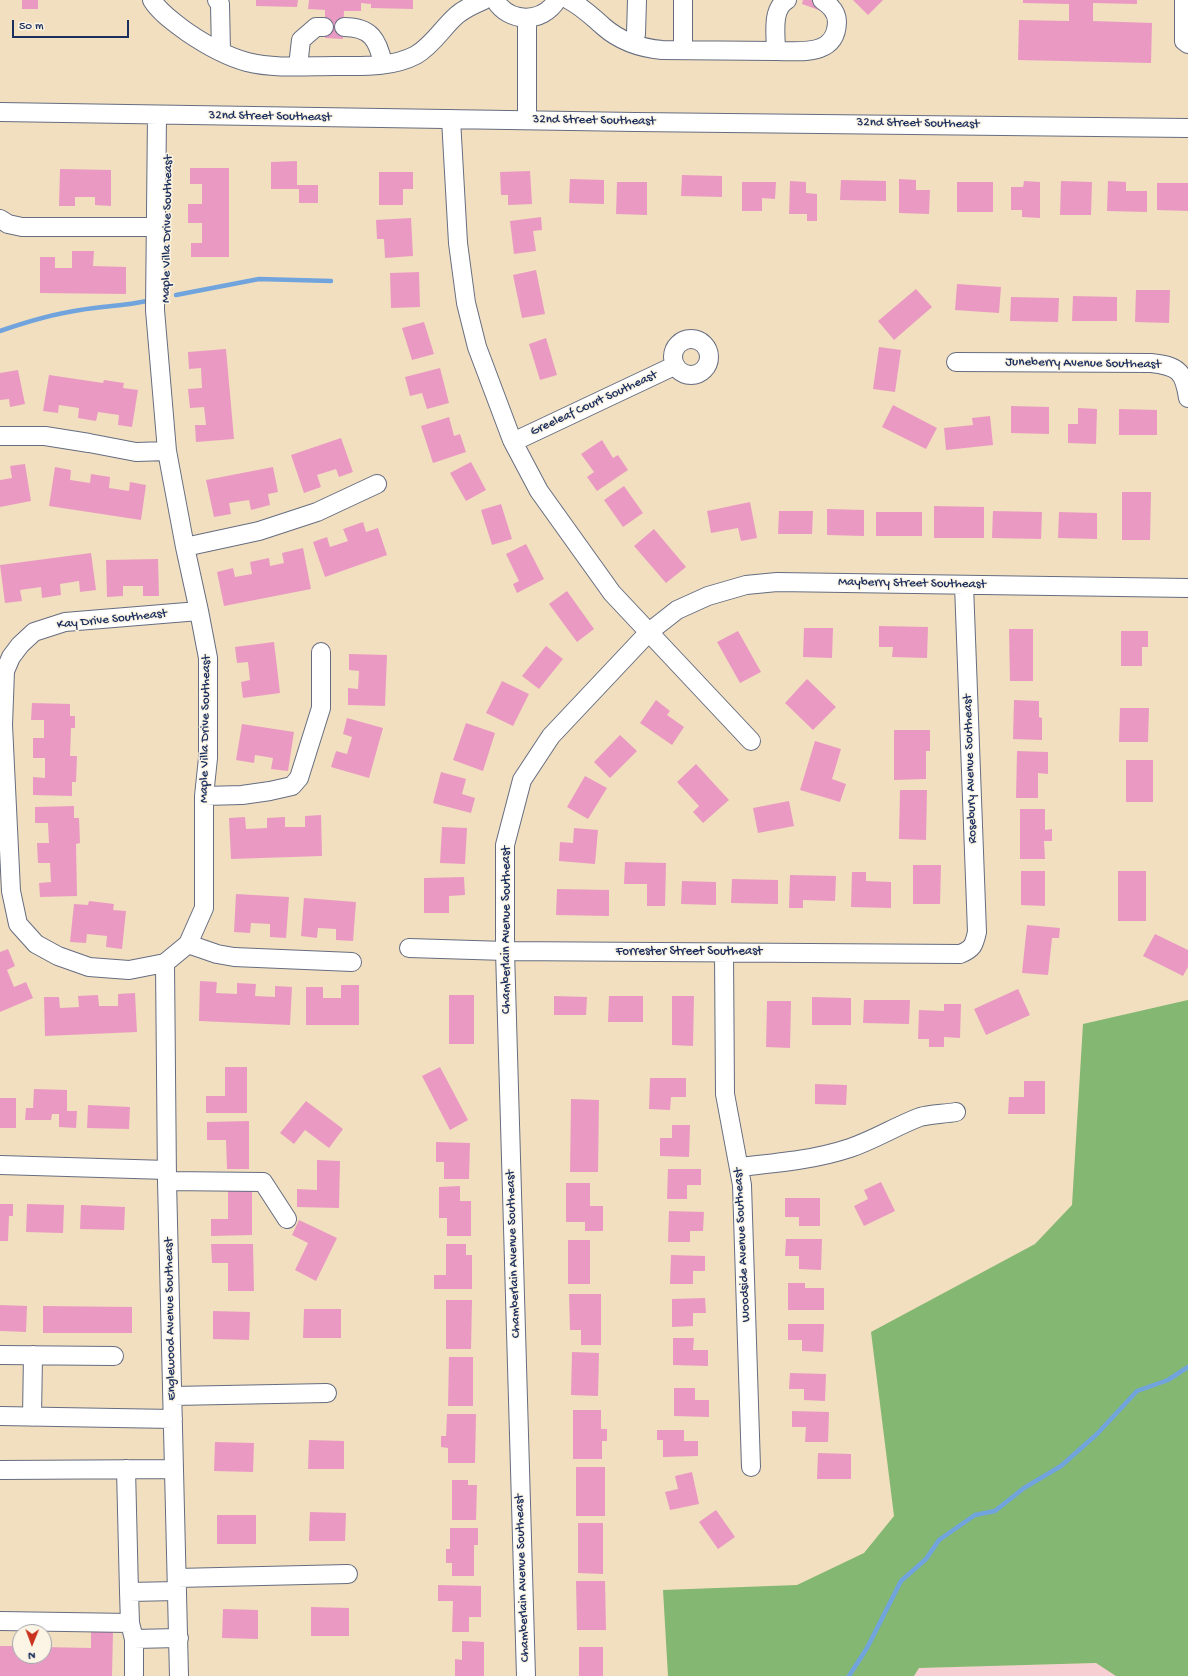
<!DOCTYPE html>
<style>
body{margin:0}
#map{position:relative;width:1188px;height:1676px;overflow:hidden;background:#f1dfbf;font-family:"Gochi Hand",sans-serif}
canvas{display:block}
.north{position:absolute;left:12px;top:1624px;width:40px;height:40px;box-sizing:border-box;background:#fcf5e5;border:1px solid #a2a6af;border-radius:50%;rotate:181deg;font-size:11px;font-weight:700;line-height:16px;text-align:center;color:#1b2f5e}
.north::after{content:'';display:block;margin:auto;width:14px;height:18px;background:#c8321e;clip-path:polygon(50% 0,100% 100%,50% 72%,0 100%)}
.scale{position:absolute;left:12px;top:20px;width:117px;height:18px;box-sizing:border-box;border:2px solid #1b2f5e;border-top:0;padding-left:5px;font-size:12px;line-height:14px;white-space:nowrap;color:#1b2f5e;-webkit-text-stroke:3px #fcf5e5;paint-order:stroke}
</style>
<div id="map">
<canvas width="1188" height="1676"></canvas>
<div class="north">N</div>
<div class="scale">50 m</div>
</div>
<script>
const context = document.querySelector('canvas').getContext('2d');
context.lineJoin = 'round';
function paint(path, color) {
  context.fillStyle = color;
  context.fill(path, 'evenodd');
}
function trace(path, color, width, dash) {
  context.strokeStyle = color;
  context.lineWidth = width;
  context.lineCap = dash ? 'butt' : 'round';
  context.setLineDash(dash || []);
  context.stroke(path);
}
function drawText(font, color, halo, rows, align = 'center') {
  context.font = font + ' "Gochi Hand",sans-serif';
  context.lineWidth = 3;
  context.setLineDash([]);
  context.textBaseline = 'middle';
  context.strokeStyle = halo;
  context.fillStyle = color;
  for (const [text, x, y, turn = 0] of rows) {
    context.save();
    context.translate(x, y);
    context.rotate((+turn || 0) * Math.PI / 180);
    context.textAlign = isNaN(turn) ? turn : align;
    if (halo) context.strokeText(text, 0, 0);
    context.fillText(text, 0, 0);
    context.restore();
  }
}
paint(new Path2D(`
 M1097,1663L1116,1676H914L918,1668Z`), '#f7cfd2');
paint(new Path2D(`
 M1188,1000V1676H1116L1096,1663L919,1668L914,1676H668L663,1590L797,1585L864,1553L894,1516L871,1332L1035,1244L1072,1205L1083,1024Z`), '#84b772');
trace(new Path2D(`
 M176,295L259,279L331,281
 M0,331C26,322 53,314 80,310C102,306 124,306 147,301
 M849,1676L867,1648L901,1581L926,1559L939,1540L975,1515L995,1511L1024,1488L1061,1466L1097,1434L1137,1391L1168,1380L1188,1367`), '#71a4dd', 4.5);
paint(new Path2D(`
 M22,0H38V9H22Z
 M256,0H298L297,7L256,6Z
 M309,0H413V9L371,8V4L361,3V11H344L343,39L325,38V10L308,9Z
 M803,0H822L819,10L802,4Z
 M853,0H883L868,15Z
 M1023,0H1137V4L1093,3V21L1152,23L1151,63L1018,60L1019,20L1069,21V4L1023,3Z
 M297,161V185H318V203H299V189H271V162Z
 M190,168H229V257H191V243H202V223H188V204H202V184H190Z
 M60,169L111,170V206L95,205V197H75V206H59Z
 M530,171L532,204L508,205V195H501L500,172Z
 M379,172H413V189H403V205H379Z
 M682,175L722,176V197L681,196Z
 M570,179L604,180V204L569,203Z
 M899,179L916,180V190H930L929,214L899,213Z
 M841,180L886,181V201L840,200Z
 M790,181L806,182V193L817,194V221H807V214H789Z
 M1024,181L1040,182V218L1022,217V210H1011V187H1023Z
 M1061,181L1092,182L1091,215H1060Z
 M1108,181L1126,182V191H1147V212L1107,211Z
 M617,182H647V215L616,214Z
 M742,182H776L775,199L762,198V211H742Z
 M957,182H993V212H957Z
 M1157,183H1188V211L1157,210Z
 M541,217L542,230L533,231L536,251L514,254L510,221Z
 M411,218L413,256L385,258L384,239H377L376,220Z
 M72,251H94L93,266L126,267V294L40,293V257H55V268H72Z
 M536,270L545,314L522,318L513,275Z
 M419,272L420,307L391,308L390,273Z
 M957,284L1001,287L999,313L955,310Z
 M916,289L932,307L894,340L878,321Z
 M1136,290H1170L1169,323L1135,322Z
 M1073,296L1117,297V321H1072Z
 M1011,297L1059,298L1058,322L1010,321Z
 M424,322L434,354L412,360L402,328Z
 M546,338L557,375L540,380L529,344Z
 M879,347L901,350L895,392L873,389Z
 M226,349L234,439L196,442L195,425H206L204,407L190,408L188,389L202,388L201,368L189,369L188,352Z
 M440,368L449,403L427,409L422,393L410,396L405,377Z
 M18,370L25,404L10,407L9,399L0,400V373Z
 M49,375L103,383L104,380L124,383L123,388L138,390L132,427L118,425L119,415L98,412L96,421L78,418L79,408L59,405L58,413L43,411Z
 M893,405L937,428L926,449L882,427Z
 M1011,406L1049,407V434L1011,433Z
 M1078,408L1097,409L1096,444L1068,443V424H1078Z
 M1119,409L1157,410V435H1119Z
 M990,416L993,445L946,450L944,428L973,425L972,418Z
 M449,417L454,436L460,434L466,452L433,463L421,426Z
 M341,438L353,472L339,477L336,469L317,475L321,487L304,493L291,455Z
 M602,440L613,458L618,455L628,470L597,491L587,477L594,472L581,454Z
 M471,462L486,490L466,501L450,473Z
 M25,464L31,501L0,507V480L12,478L10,466Z
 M55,467L71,470L70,480L90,483L91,474L110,477L109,488L129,491L130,482L146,485L141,520L49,506Z
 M273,467L278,492L268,494L270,505L251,510L249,500L229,503L231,514L214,517L206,480Z
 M624,486L643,513L623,527L604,500Z
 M1122,492H1151L1150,540H1122Z
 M750,502L757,538L741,541L738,528L711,533L707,511Z
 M501,504L512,539L492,545L481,510Z
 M934,506L984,507V538H934Z
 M827,509L864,510V536L827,535Z
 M779,511H813L812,534H778Z
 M993,511L1042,512L1041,539L992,538Z
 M876,512H922V536H876Z
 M1059,512L1097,513V539L1058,538Z
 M363,522L366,532L378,528L387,555L325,577L313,542L327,537L330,547L348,541L343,529Z
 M654,529L686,567L666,583L634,546Z
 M526,544L544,579L517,593L513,584L519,581L506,554Z
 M303,548L311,589L224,606L217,572L233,568L235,577L252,574L250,562L269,558L270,566L284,563L282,553Z
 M91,553L96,590L80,592L79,581L60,584L61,595L42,598L41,587L20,590L22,601L5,603L0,565Z
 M158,559L159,596H143V586H123V596L107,597L106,560Z
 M567,591L594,629L577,642L549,604Z
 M879,626L928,627L927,658L892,657L893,647H879Z
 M804,628H833L832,658L803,657Z
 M1009,629H1033V681H1010Z
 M738,631L761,672L740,683L717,642Z
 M1121,631H1148V647H1142V666H1121Z
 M274,642L280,693L243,698L241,682L250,680L248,662L237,663L235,647Z
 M546,646L563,659L539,689L522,676Z
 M349,654L387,655L385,706L348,705V688L358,689L359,671L349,670Z
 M807,679L836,707L813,730L785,703Z
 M502,681L529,694L513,726L486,713Z
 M656,700L670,711L667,715L684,727L672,745L640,723Z
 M1014,700L1039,701V717L1042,718V740L1013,739Z
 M32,703L70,704V716H75V728H71L70,756H77L76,782H72V796L33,795V777L45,778V758H33V738H44V720H31Z
 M1120,708H1149L1148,742H1119Z
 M347,718L383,728L369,778L331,767L336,751L347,754L352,737L343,734Z
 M466,723L495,733L483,771L453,760Z
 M242,724L294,732L288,771L271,769L273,758L255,755L254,763L236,760Z
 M894,730H930V751H926V779L894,780Z
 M620,735L637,751L610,778L594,762Z
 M815,741L841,749L832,779L846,784L840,802L800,790Z
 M1017,751L1048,752V774L1038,773V798H1016Z
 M1126,760H1153V802H1126Z
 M696,764L729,800L703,823L693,812L699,806L677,782Z
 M441,772L466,779L462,794L475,798L471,813L433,803Z
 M585,776L607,788L588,819L567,807Z
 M900,790H927L926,840L899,839Z
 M789,801L794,826L758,833L753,808Z
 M74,806V818H79L80,843L76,844L77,896L40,897L39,883L51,882L50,863H38L37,843H49L48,823H35V807Z
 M1020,809H1045V830L1052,829V841H1044L1045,859H1020Z
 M321,815L322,856L231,859L229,818L245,817L246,829L267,828V818L285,817V827H305V816Z
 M442,827L467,828L465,864L440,863Z
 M574,828L598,830L595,864L559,861L560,842L573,843Z
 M625,862L666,863L665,906H647V884H624Z
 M913,865H941L940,904H913Z
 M1021,871H1045V906L1021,905Z
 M1118,871H1146V921H1118Z
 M852,872H866V881L891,882V908L851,907Z
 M790,875L836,876L835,901L803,900V908H789Z
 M464,877L465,895L449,896V913H424V878Z
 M732,879L778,880V904L731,903Z
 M682,881L716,882V905L681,904Z
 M557,889L609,890V916L556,915Z
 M236,894L289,897L286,938L270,937V924L251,923L250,933L234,932Z
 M304,898L356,902L353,941L336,940V929L318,928L317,938L301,936Z
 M89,901L114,904L113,910L126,911L122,949L106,947L107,936L87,934L86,943L70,942L74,904L88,905Z
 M1027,925L1060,928L1059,938H1052L1048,975L1022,973Z
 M1155,934L1188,950V967L1183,976L1143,956Z
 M8,949L15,966L7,970L14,987L26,982L33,998L0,1012V952Z
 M200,981L217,982L216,993L237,994V983L256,984L255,996L275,997V986L292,987L290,1025L199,1021Z
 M341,985H359V1025H306V987H323V998H341Z
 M1018,989L1030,1015L986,1035L974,1009Z
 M135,993L137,1032L45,1036L44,997H59L60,1008L79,1007L78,996L98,995L99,1006H118V994Z
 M449,995H474V1044H449Z
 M554,996L587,997L586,1015H554Z
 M609,996H643V1022H608Z
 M672,996H694L693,1046L672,1045Z
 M812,997L851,998V1025H812Z
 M864,1000H910L909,1024L863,1023Z
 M767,1001H791L790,1048L766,1047Z
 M944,1004H961L960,1038L944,1037V1047H929V1039H918L919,1010L944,1011Z
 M225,1067H247V1113H206V1096H225Z
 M440,1067L468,1120L450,1130L422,1076Z
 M650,1078H686V1097H671L670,1110L649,1109Z
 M1024,1081H1045V1114H1008L1009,1097H1024Z
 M815,1084L847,1085L846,1105L815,1104Z
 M34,1089L67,1090V1111H77L76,1128L59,1127V1114H52L51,1120H25L26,1108H33Z
 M0,1098H16V1128H0Z
 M571,1099L599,1100L598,1172H570Z
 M306,1101L343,1129L329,1148L305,1130L294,1144L280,1133Z
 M88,1105L130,1107L129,1129L87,1128Z
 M249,1121V1169H227L226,1140H207V1122Z
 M672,1125H690L689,1157L660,1156V1138H672Z
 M436,1142L470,1143L469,1179H444V1162H436Z
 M317,1160L340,1161L339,1208L297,1207V1189L317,1190Z
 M668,1169H701V1185H687V1199H667Z
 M881,1182L895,1211L864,1226L854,1206L868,1199L864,1190Z
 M566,1183H590V1206H603V1231H585V1222H566Z
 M460,1186V1201H471V1236H447V1218H439V1187Z
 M228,1189H252V1235L211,1236V1219H228Z
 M785,1198H820V1226H799V1217H785Z
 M0,1204H13V1216H9L8,1241H0Z
 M27,1204L64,1205L63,1233L26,1232Z
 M81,1205L125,1207L124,1230L80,1229Z
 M669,1211L704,1212L703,1231H690V1242H668Z
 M299,1220L337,1238L316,1281L295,1270L308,1243L292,1235Z
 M786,1239H822L821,1270L799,1269V1256H785Z
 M568,1240H590V1284H568Z
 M211,1244H253L254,1291H228V1263H212Z
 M446,1244H466V1255H472V1289H434V1275H446Z
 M671,1255L705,1256V1271H693V1284H670Z
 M788,1283H805V1288H824V1310H788Z
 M569,1294H601V1345H581V1330H570Z
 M705,1298L706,1313H693V1326L672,1327V1299Z
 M446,1300H472L471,1349H446Z
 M0,1305L27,1306L26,1332L0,1331Z
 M43,1306L132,1307V1333H43Z
 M304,1309H341V1338H303Z
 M213,1311L250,1312L249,1340L213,1339Z
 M788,1324H824L823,1352L802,1351V1340H788Z
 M673,1338H694L693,1350H708V1366L673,1365Z
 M572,1352L599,1353L598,1396L571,1395Z
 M449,1357H473V1406H448Z
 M790,1373L826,1374L825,1401L804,1400V1389H789Z
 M674,1388H695V1400H709V1417L674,1416Z
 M573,1410H601V1429H607V1441H602V1459H573Z
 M792,1411L829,1412L828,1442H805L806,1427H792Z
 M447,1414H476L475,1463H448V1448L441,1447V1436H446Z
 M657,1430H684V1441H698V1456L663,1457V1440H657Z
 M309,1440L344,1441V1469H308Z
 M215,1442L254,1443L253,1472L214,1471Z
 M818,1453L851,1454V1479H817Z
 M576,1467H605V1516H576Z
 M692,1472L699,1504L670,1510L665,1492L678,1489L675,1476Z
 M452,1480H468V1485H477L476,1520H452Z
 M716,1510L735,1537L718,1549L699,1522Z
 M310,1512L346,1513L345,1541H309Z
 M217,1515H256V1544H217Z
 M578,1523H603V1574L578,1573Z
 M450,1528H478V1545H474V1576H452V1563H446V1549H450Z
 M576,1581H605L606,1630H577Z
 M438,1585L481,1586V1617H469V1632H452L453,1601H438Z
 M311,1607L349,1608V1636H311Z
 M223,1609L258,1610V1639L222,1638Z
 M91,1631L113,1632L112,1676H0V1646H20V1656H44V1647L91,1648Z
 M462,1641L484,1642V1676H455V1659L462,1660Z
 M579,1647H603V1676H579Z`), '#ea9ac2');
const minor = new Path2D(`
 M152,0C160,13 175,23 187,32C206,45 225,56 247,62C275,69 307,66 335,66C362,66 391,68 416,55C433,45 443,27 457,15C465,8 475,4 484,0
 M217,0L220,4L221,52
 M495,0C509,23 542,24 557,0
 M569,0C584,8 591,16 604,27C620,41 641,48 662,50L776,51
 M683,0V50
 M787,0C771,9 776,35 776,51C800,51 836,57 837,22C837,12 830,5 822,0
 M1184,0V41L1188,44
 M344,27C371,27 378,40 383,64
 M632,43L636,34L637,0
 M298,66L301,40L316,27H324
 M0,112L635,122L1188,128
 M157,115L155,310L167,451L185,547L199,611L208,658V758L204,796V908L188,944L165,963L129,970L89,967L58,956L36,944L18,924L11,891L3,725L5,671L11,657L20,645L34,632L65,622L199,611
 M451,119L458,243L466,303L477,347L512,440L539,491L612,593L751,741
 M527,120V18
 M0,219L8,224L22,227H156
 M673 357a18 18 0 1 1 36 0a18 18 0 1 1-36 0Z
 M956,362L1151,363C1178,366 1184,371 1188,398
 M0,436H45L89,443L136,452L167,451
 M513,442L674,366
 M185,547L259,531L317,512L377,484
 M204,796L242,795L270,791L292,786L299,778L321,708V652
 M188,944L217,954L234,957L352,962
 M409,948L505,951L960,954C973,949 974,945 977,932L964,585
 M724,953L725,1094L742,1185L751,1467
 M165,963L167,1181L179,1676
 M0,1165L167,1170
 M739,1167C777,1163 814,1160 850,1148C874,1140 896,1126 920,1117C930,1114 944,1114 956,1112
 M167,1181L263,1182L287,1219
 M0,1355L114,1356
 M173,1396L327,1393
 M0,1416L173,1419
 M32,1417L33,1355
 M126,1469L129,1592L177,1591
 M0,1470L174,1469
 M177,1578L348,1574
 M129,1592L130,1623
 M0,1621L130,1623L134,1639V1676
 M134,1639L179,1638
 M526,1676L505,951V845L522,780L551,736L649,632L677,610L708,596L746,585L777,582L1188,588`);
trace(minor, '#666d80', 20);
trace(minor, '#fff', 18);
drawText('13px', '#1b2f5e', '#fcf5e5', [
 ["32nd Street Southeast",270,117,1],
 ["32nd Street Southeast",594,121,1],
 ["32nd Street Southeast",918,124,1],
 ["Maple Villa Drive Southeast",168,229,-89],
 ["Juneberry Avenue Southeast",1083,364,1],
 ["Greeleaf Court Southeast",594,404,-25],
 ["Mayberry Street Southeast",912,584,1],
 ["Kay Drive Southeast",112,620,-6],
 ["Maple Villa Drive Southeast",206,729,-89],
 ["Rosebury Avenue Southeast",971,769,-92],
 ["Chamberlain Avenue Southeast",507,930,-90],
 ["Forrester Street Southeast",689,952],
 ["Woodside Avenue Southeast",743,1245,-93],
 ["Chamberlain Avenue Southeast",514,1254,-92],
 ["Englewood Avenue Southeast",171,1319,-91],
 ["Chamberlain Avenue Southeast",523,1578,-92]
]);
</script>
